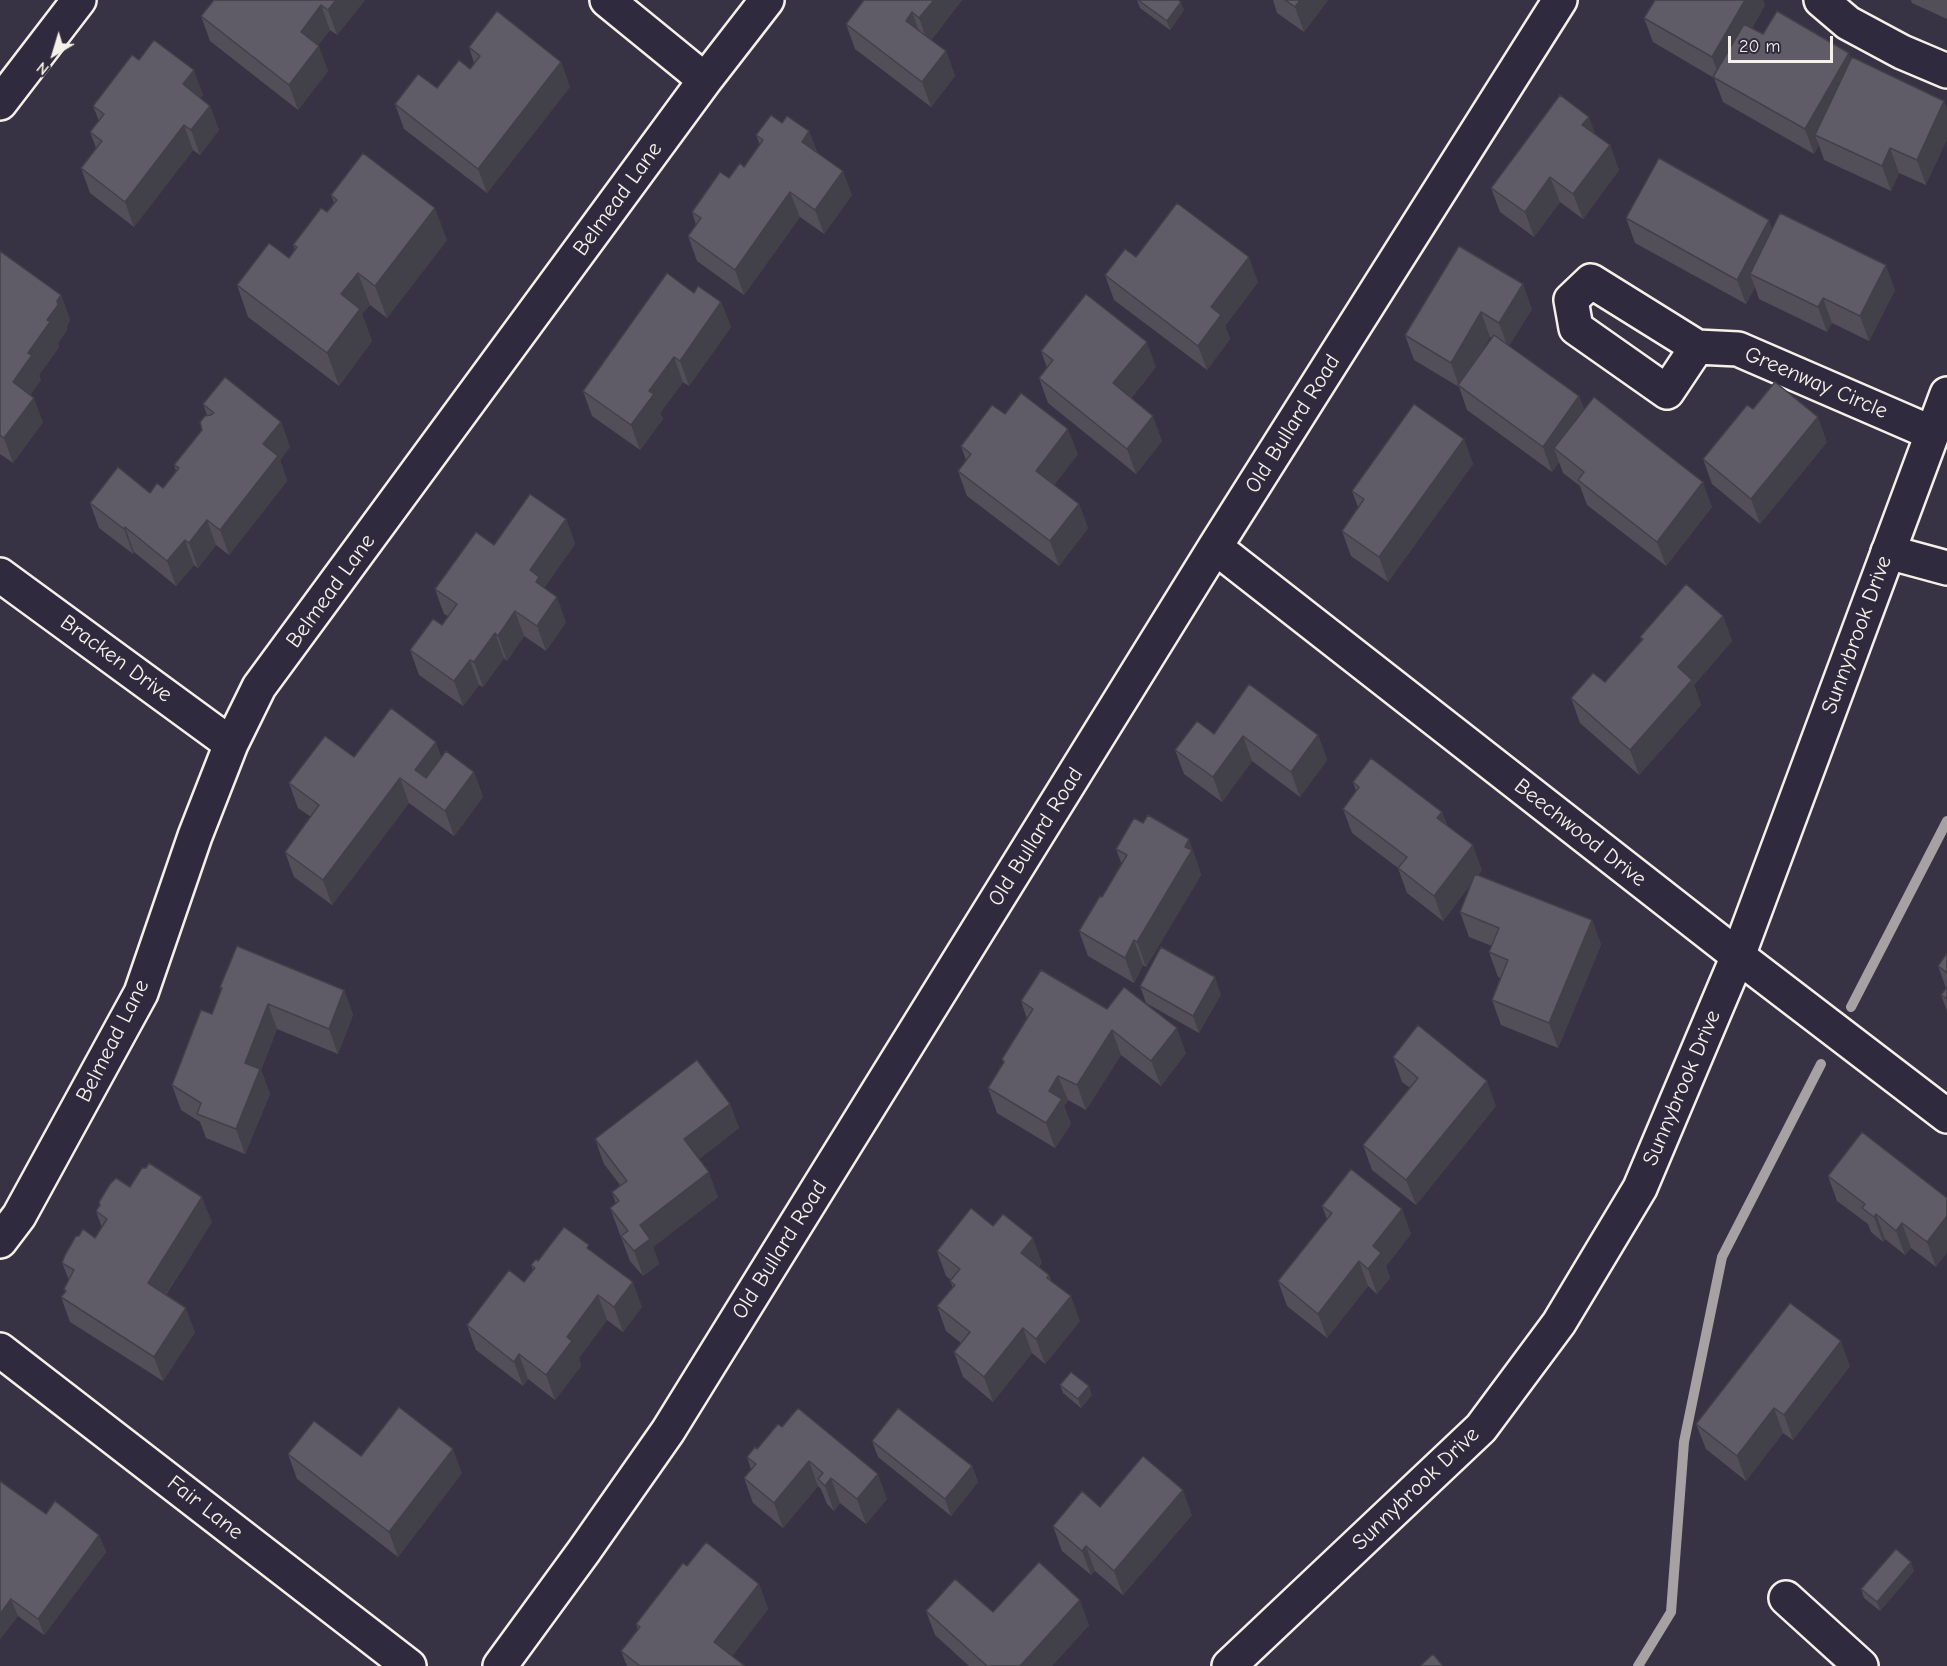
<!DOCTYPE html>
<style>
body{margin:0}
#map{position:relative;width:1947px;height:1666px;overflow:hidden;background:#373244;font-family:"Comic Neue",sans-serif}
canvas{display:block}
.north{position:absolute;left:24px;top:24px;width:60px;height:60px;-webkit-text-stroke:4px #2f2a3d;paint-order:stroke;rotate:218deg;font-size:16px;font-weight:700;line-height:24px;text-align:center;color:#f4f1e8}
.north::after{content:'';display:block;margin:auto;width:21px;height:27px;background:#f4f1e8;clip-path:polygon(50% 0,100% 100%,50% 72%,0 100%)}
.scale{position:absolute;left:1728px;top:36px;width:105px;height:27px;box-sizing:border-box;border:3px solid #f4f1e8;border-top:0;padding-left:8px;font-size:18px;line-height:21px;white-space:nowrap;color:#f4f1e8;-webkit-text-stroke:4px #2f2a3d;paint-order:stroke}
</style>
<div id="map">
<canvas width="1947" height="1666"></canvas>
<div class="north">N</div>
<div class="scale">20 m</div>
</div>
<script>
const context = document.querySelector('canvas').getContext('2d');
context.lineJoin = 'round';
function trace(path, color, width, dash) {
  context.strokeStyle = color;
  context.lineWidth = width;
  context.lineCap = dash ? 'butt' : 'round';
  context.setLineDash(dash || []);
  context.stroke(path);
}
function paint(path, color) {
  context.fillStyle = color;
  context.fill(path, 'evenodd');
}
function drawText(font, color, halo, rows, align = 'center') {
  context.font = font + ' "Comic Neue",sans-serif';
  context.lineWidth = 6;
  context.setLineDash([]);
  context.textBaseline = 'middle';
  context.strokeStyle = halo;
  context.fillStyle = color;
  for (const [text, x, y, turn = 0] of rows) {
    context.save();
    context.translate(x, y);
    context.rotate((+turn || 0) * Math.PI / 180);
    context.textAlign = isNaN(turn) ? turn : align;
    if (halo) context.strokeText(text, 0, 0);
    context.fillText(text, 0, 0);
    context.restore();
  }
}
trace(new Path2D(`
 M1851,1007L1947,821
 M1638,1666L1671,1612L1684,1442L1722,1257L1821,1064`), '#a6a2a4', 10);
const minor = new Path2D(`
 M607,0L705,80
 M1821,0L1848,23L1902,52L1947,71
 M0,103L79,0
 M1697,347L1667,392L1576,328L1571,300L1591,281L1697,347L1738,349L1932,433
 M1215,547L1738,956L1947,1116
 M1888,552L1947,568
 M0,575L231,744
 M0,1241L19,1216L141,993L195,836L231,744L259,687L705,80L767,0
 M0,1350L409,1666
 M1786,1598L1861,1666
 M500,1666L584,1551L668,1431L1215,547L1560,0`);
const major = new Path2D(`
 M1229,1666L1481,1428L1559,1323L1640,1188L1738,956L1947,394`);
trace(minor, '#f4f1e8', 38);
trace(major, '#f4f1e8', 38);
trace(minor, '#2f2a3d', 33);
trace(major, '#2f2a3d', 33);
paint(new Path2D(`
 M214,0H365L337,35L330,30L318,45L328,71L298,110L210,41L201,16Z
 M864,0H962L931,40L946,51L955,76L931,107L855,49L846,24Z
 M1137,0H1178L1184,10L1170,30L1140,8Z
 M1273,0H1328L1304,32L1277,13Z
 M1655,0H1763L1765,5L1752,28L1763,34L1851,59L1944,101L1926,185L1899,173L1891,191L1824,160L1819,145L1814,154L1723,102L1714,78L1653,42L1644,18Z
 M1911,0H1947V19L1912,3Z
 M469,47L561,62L570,87L487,193L404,129L395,104L437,88L470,69L474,63Z
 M139,60L203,95L200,98L210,106L219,130L200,155L193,150L134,227L90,193L81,168L96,148L90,132L99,121L93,106Z
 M782,123L809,131L817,152L852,195L824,234L800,217L744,295L697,261L688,236L696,225L692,212L729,178L744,167L760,145L756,135Z
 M1595,134L1610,145L1619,170L1583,219L1560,202L1534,237L1500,212L1491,188Z
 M331,195L447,240L387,318L370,305L362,314L372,341L339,386L248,317L237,285L289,258L295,250L293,245L327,212L334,203Z
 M1626,218L1772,228L1895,290L1869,341L1832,323L1827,332L1759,299L1755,287L1746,304L1635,243Z
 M1459,246L1532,309L1509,346L1579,396L1584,409L1712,507L1666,566L1587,505L1580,486L1563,473L1559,462L1552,472L1467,410L1459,387L1414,360L1405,335ZM1490,337L1492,338L1476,360Z
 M0,251L61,295L70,320L67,326V330L58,343L59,347L39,375L41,380L30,395L43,422L13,463L0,454Z
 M1136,257L1258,282L1225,326L1230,339L1207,370L1114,300L1105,275Z
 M694,293L721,302L731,327L689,386L683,382L660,413L663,419L640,450L592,416L583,391Z
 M1041,351L1156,367L1131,398L1162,441L1136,474L1048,403L1039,378L1047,368Z
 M203,404L281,422L290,447L280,460L287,481L229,555L216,545L198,568L194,565L176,586L134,552L133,554L99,528L90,503L150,493L163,488L176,471L174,465L202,430L207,415Z
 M1753,409L1827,442L1760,524L1712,484L1703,459Z
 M1005,414L1078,454L1054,485L1079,504L1088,528L1059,566L967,496L958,471L966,460L961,446Z
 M1464,439L1473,464L1388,582L1351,556L1342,531L1358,507L1352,491Z
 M566,519L575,544L544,588L566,622L546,651L524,636L507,661L504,658L483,687L479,685L463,706L419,675L410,650L442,625L448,616L444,614L435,589L494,545Z
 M1723,616L1732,641L1694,685L1701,705L1639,775L1580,723L1571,698L1605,682L1642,641L1640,637Z
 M1214,734L1318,735L1327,760L1300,797L1252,761L1222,802L1184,774L1175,750Z
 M354,757L442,758L474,772L483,797L454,836L409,803L332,905L294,877L285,852L311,817L298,808L289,783Z
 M1353,782L1442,812L1447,825L1482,870L1478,875L1592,920L1601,945L1558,1048L1501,1025L1492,1000L1500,978L1498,977L1489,952L1492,946L1469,937L1460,912L1471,884L1443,921L1407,893L1398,868L1352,833L1343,809L1356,791Z
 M1116,849L1198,864V866L1201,875L1146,967L1143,965L1134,983L1088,956L1079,931L1102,897L1122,865Z
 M1947,953V1011L1941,995L1946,988L1938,966Z
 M1140,986L1221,994L1199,1033L1146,1003Z
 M220,987L344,990L353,1015L338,1054L277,1029L261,1070L270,1094L245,1154L206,1138L200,1122L181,1110L172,1085L212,1014L221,991Z
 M1021,1001L1107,1009L1186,1053L1161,1086L1121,1055L1086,1110L1068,1100L1064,1106L1071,1124L1055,1148L997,1113L988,1088L1004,1063L1002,1059L1027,1019Z
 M1393,1057L1496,1106L1416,1205L1372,1170L1363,1145L1410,1088L1402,1082Z
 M730,1104L739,1128L699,1159L718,1197L653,1247L659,1264L643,1276L630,1261L610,1208L616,1204L612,1192L620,1185L604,1164L595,1139Z
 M1828,1176L1947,1198L1936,1267L1911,1248L1905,1255L1885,1239L1883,1242L1871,1232L1868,1224L1837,1201Z
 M130,1187L212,1222L166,1295L195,1332L163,1381L70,1322L61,1297L65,1292L64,1289L69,1280L62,1263L95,1238L102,1228L96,1211Z
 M1322,1206L1402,1209L1411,1234L1386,1266L1390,1278L1377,1294L1368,1286L1327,1338L1287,1306L1278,1281L1327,1219Z
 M993,1226L1042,1262L1039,1267L1049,1275L1051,1281L1080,1321L1045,1364L1032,1353L993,1402L963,1377L954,1352L961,1343L946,1331L937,1306L953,1288L950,1281L951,1280L946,1276L937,1251Z
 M591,1250L642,1307L623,1332L607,1320L579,1358L581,1366L555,1400L528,1379L523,1386L476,1350L467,1325L524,1282L533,1270L531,1265L538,1261Z
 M1850,1366L1793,1440L1783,1433L1746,1481L1706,1449L1696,1424Z
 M1060,1385L1092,1395L1081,1408L1063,1393Z
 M782,1427L887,1499L866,1524L840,1503L834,1511L827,1504L821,1489L818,1486L783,1528L753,1503L744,1478L751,1469L747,1457L757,1449Z
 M872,1441L972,1466L978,1482L951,1516L878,1457Z
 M288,1454L361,1456L462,1473L398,1557L297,1479Z
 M0,1481L46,1514L99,1535L106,1552L44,1635L18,1616L0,1639Z
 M1100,1507L1192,1515L1123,1595L1095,1571L1091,1575L1062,1551L1053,1526Z
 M687,1566L759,1584L768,1609L732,1656L745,1666H627L621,1651L638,1630L636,1624Z
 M1914,1571L1880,1611L1864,1598L1861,1589Z
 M926,1611L993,1612L1089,1625L1052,1666H969L935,1635Z`), '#524f59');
paint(new Path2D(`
 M336,0H365L337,35L328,10Z
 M934,0H962L928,43L919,18Z
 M1300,0H1328L1304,32L1295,7Z
 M1745,0H1763L1765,5L1721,81L1712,57Z
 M1181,2L1184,10L1170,30L1167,21Z
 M321,5L330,30L310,56L301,32Z
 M912,12L921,37L906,21Z
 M319,46L328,71L298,110L289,85Z
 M946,51L955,76L931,107L922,82Z
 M1849,53L1858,78L1815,135L1819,145L1814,154L1805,129Z
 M561,62L570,87L487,193L478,169Z
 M194,70L203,95L192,109L183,84Z
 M1944,101L1947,107V140L1926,185L1917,160Z
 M210,106L219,130L200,155L191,130Z
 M1589,117L1598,142L1582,125Z
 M184,125L193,150L134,227L125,202Z
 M809,131L818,156L802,142Z
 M1610,145L1619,170L1583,219L1573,194Z
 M1890,148L1899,173L1891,191L1882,166Z
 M843,171L852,195L824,234L815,210Z
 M1550,177L1560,202L1534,237L1525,212Z
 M790,192L800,217L744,295L735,270Z
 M435,208L447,240L387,318L375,286Z
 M1769,220L1778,245L1750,274L1755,287L1746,304L1737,280Z
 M1249,257L1258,282L1225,326L1230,339L1207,370L1198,346L1211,307Z
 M1886,265L1895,290L1869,341L1860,316Z
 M358,273L370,305L362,314L372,341L339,386L327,353L341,294Z
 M1523,284L1532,309L1508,348L1499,323Z
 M61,295L70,320L67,326V330L58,343L59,347L39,375L41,380L22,407L13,382L28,353Z
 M1823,298L1832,323L1827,332L1818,307Z
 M721,302L731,327L689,386L680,361Z
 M1481,312L1490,337L1460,387L1459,386L1451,363Z
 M1147,342L1156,367L1122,408L1113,383Z
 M674,357L683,382L660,413L663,419L640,450L631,425L649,391Z
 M1579,396L1589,421L1554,448L1559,462L1552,472L1543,447Z
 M34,398L43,422L13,463L4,438Z
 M1153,416L1162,441L1136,474L1127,449Z
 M1818,417L1827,442L1760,524L1751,499Z
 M281,422L290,447L280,460L287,481L229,555L220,530L263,444Z
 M1068,429L1078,454L1046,496L1036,471Z
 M1464,439L1473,464L1388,582L1379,557Z
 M1703,482L1712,507L1666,566L1657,542Z
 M1079,504L1088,528L1059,566L1050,541Z
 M566,519L575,544L543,589L548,602L530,570Z
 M207,520L216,545L198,568L189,543Z
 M125,527L134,552L133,554L124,529Z
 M185,540L194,565L176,586L167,561Z
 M557,597L566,622L546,651L537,626Z
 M515,611L524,636L507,661L498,636Z
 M1723,616L1732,641L1694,685L1701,705L1639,775L1630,750L1678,667Z
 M495,633L504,658L483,687L474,662Z
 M470,660L479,685L463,706L454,681Z
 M1318,735L1327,760L1300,797L1291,772Z
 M1243,736L1252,761L1222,802L1213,777Z
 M436,742L445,767L424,795L415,770Z
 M474,772L483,797L454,836L445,811Z
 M400,778L409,803L332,905L323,880Z
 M1442,812L1451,837L1437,818Z
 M1189,839L1198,864V866L1201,875L1146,967L1137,942Z
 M1473,845L1482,870L1443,921L1434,896Z
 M1592,920L1601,945L1558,1048L1549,1023Z
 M1134,940L1143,965L1134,983L1125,958Z
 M1215,977L1221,994L1199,1033L1193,1016Z
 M344,990L353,1015L338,1054L329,1029Z
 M268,1004L277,1029L261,1070L270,1094L245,1154L236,1129L245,1063Z
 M1177,1028L1186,1053L1161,1086L1151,1061Z
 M1112,1030L1121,1055L1086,1110L1077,1085Z
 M1058,1076L1068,1100L1064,1106L1071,1124L1055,1148L1046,1123L1049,1091Z
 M1487,1081L1496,1106L1416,1205L1406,1180Z
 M730,1104L739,1128L693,1164L684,1139Z
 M709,1172L718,1197L653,1247L659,1264L643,1276L634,1251L640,1225Z
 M202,1197L212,1222L157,1308L148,1283Z
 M1402,1209L1411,1234L1386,1266L1390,1278L1377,1294L1368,1269L1373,1246Z
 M1876,1214L1885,1239L1883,1242L1874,1217Z
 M1947,1216V1253L1936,1267L1927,1242Z
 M1902,1223L1911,1248L1905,1255L1896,1231Z
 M1033,1238L1042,1262L1030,1278L1021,1253Z
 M1359,1261L1368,1286L1327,1338L1318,1314Z
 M633,1282L642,1307L623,1332L614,1307Z
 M598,1295L607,1320L579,1358L581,1366L555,1400L546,1375L567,1337Z
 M1071,1296L1080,1321L1045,1364L1036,1339Z
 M186,1308L195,1332L163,1381L154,1357Z
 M1023,1328L1032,1353L993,1402L984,1377Z
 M1841,1341L1850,1366L1793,1440L1784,1415Z
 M519,1354L528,1379L523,1386L514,1362Z
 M1089,1386L1092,1395L1081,1408L1078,1399Z
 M1774,1408L1783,1433L1746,1481L1737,1456Z
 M453,1449L462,1473L398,1557L389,1532Z
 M809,1461L818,1486L783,1528L774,1503Z
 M972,1466L978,1482L951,1516L945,1499Z
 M878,1474L887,1499L866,1524L857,1499Z
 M831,1478L840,1503L834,1511L825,1486Z
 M1183,1490L1192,1515L1123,1595L1114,1571Z
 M99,1535L106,1552L44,1635L38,1619Z
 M1086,1546L1095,1571L1091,1575L1082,1551Z
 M1911,1562L1914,1571L1880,1611L1877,1602Z
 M759,1584L768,1609L724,1666L714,1642Z
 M11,1599L18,1616L0,1639V1614Z
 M1080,1600L1089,1625L1052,1666H1020Z`), '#424048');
const building = new Path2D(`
 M214,0H336L328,10L321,5L301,32L319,46L289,85L201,16Z
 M864,0H934L919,18L912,12L906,21L946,51L922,82L846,24Z
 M1138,0H1178L1181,2L1167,21Z
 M1285,0H1300L1295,7Z
 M1655,0H1745L1712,57L1644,18Z
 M497,11L561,62L478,169L395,104L418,74L437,88L459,60L470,69L480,56L469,47Z
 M1777,11L1849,53L1805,129L1713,77L1744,24L1763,34Z
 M154,40L194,70L183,84L210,106L191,130L184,125L125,202L81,168L102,141L90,132L104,114L93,106L132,55L139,60Z
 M1852,57L1944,101L1917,160L1890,148L1882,166L1815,135Z
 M1560,95L1589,117L1582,125L1610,145L1573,194L1550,177L1525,212L1491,188Z
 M771,115L782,123L787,116L809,131L802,142L843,171L815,210L790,192L735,270L688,236L701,218L692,212L720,172L729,178L740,163L744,167L763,140L756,135Z
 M363,153L435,208L375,286L358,273L341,294L360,309L327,353L237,285L269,243L289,258L297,247L293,245L321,208L327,212L337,200L331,195Z
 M1659,158L1769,220L1737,280L1626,218Z
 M1177,203L1249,257L1211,307L1221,315L1198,346L1105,275L1125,249L1136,257Z
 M1780,213L1886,265L1860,316L1823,298L1818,307L1750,274Z
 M1459,246L1523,284L1499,323L1481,312L1451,363L1405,335Z
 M0,251L61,295L57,301L58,305L47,320L50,322L28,353L32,355L13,382L34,398L4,438L0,435Z
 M667,273L694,293L698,286L721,302L680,361L674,357L649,391L654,394L631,425L583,391Z
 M1086,294L1147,342L1113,383L1153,416L1127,449L1039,378L1053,360L1041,351Z
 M1494,335L1579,396L1543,447L1458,385Z
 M225,377L281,422L263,444L278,456L220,530L207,520L189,543L185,540L167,561L125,527L124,529L90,503L118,467L150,493L157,483L163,488L179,468L174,465L202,430L200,422L205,416L211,415L214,413L203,404Z
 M1775,382L1818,417L1751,499L1703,459L1747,405L1753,409Z
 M1021,393L1068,429L1036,471L1079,504L1050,541L958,471L971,454L961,446L992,405L1005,414Z
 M1594,397L1703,482L1657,542L1578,480L1584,472L1554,448Z
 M1414,404L1464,439L1379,557L1342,531L1364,499L1352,491Z
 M530,494L566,519L530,570L539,577L536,582L557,597L537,626L515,611L498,636L495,633L474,662L470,660L454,681L410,650L433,619L442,625L457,604L435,589L476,532L494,545Z
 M1686,584L1723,616L1678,667L1692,680L1630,750L1571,698L1593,673L1605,682L1643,639L1640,637Z
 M1249,684L1318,735L1291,772L1243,736L1213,777L1175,750L1197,721L1214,734Z
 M391,708L436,742L415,770L426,778L446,751L474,772L445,811L400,778L323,880L285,852L319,805L289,783L325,736L354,757Z
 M1371,758L1442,812L1437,818L1473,845L1434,896L1398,868L1407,857L1343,809L1359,787L1353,782Z
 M1148,815L1189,839L1185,847L1192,850L1137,942L1134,940L1125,958L1079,931L1100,896L1102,897L1127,855L1116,849L1134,818L1143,823Z
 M1475,874L1592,920L1549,1023L1492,1000L1508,960L1489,952L1499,928L1460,912Z
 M237,946L344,990L329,1029L268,1004L245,1063L260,1069L236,1129L197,1114L201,1103L172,1085L201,1010L212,1014L222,988L220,987Z
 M1161,947L1215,977L1193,1016L1140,986Z
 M1947,953V973L1938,966Z
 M1041,970L1107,1009L1124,987L1177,1028L1151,1061L1112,1030L1077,1085L1058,1076L1049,1091L1062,1099L1046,1123L988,1088L1004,1062L1002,1059L1033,1009L1021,1001Z
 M1947,987V999L1941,995Z
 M1418,1025L1487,1081L1406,1180L1363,1145L1418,1078L1393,1057Z
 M697,1060L730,1104L684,1139L709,1172L640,1225L650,1239L634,1251L621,1236L628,1231L610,1208L619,1201L612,1192L627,1181L595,1139Z
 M1862,1132L1947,1198V1216L1927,1242L1902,1223L1896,1231L1876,1214L1874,1217L1862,1208L1865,1204L1828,1176Z
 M149,1163L202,1197L148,1283L186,1308L154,1357L61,1297L66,1291L64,1289L74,1270L62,1263L65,1255L76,1236H79L83,1229L95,1238L107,1219L96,1211L100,1205L99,1202L110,1184L116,1178L130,1187L142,1168H146Z
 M1351,1169L1402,1209L1373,1246L1381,1253L1368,1269L1359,1261L1318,1314L1278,1281L1332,1213L1322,1206Z
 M971,1208L993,1226L1003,1214L1033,1238L1021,1253L1049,1275L1047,1278L1071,1296L1036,1339L1023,1328L984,1377L954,1352L970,1332L937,1306L955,1285L950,1281L960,1269L937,1251Z
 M564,1227L589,1245L587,1248L633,1282L614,1307L598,1295L567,1337L572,1341L546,1375L519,1354L514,1362L467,1325L509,1270L524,1282L535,1268L531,1265L536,1259L538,1261Z
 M1790,1303L1841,1341L1784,1415L1774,1408L1737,1456L1696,1424Z
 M1071,1372L1089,1386L1078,1399L1060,1385Z
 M399,1407L453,1449L389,1532L288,1454L314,1421L361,1456Z
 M798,1408L878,1474L857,1499L831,1478L825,1486L818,1479L823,1473L809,1461L774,1503L744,1478L756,1464L747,1457L755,1447L757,1449L778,1424L782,1427Z
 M898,1408L972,1466L945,1499L872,1441Z
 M1143,1456L1183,1490L1114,1571L1086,1546L1082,1551L1053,1526L1082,1491L1100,1507Z
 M0,1481L46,1514L55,1501L99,1535L38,1619L11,1599L0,1614Z
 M706,1542L759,1584L714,1642L745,1666H640L621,1651L640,1627L636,1624L683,1563L687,1566Z
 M1896,1549L1911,1562L1877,1602L1861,1589Z
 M1039,1562L1080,1600L1020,1666H987L926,1611L955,1579L993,1612Z
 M1433,1654L1443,1666H1420Z`);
paint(building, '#5f5c67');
trace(building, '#424048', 1.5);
drawText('22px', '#f4f1e8', '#2f2a3d', [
 ["Belmead Lane",618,199,-54],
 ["Greenway Circle",1816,383,23],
 ["Old Bullard Road",1293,424,-58],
 ["Belmead Lane",331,591,-54],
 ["Sunnybrook Drive",1857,635,-70],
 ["Bracken Drive",116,659,36],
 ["Beechwood Drive",1580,833,38],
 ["Old Bullard Road",1036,837,-58],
 ["Belmead Lane",113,1041,-63],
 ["Sunnybrook Drive",1682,1088,-67],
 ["Old Bullard Road",780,1250,-58],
 ["Sunnybrook Drive",1416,1489,-44],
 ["Fair Lane",205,1508,38]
]);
</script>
